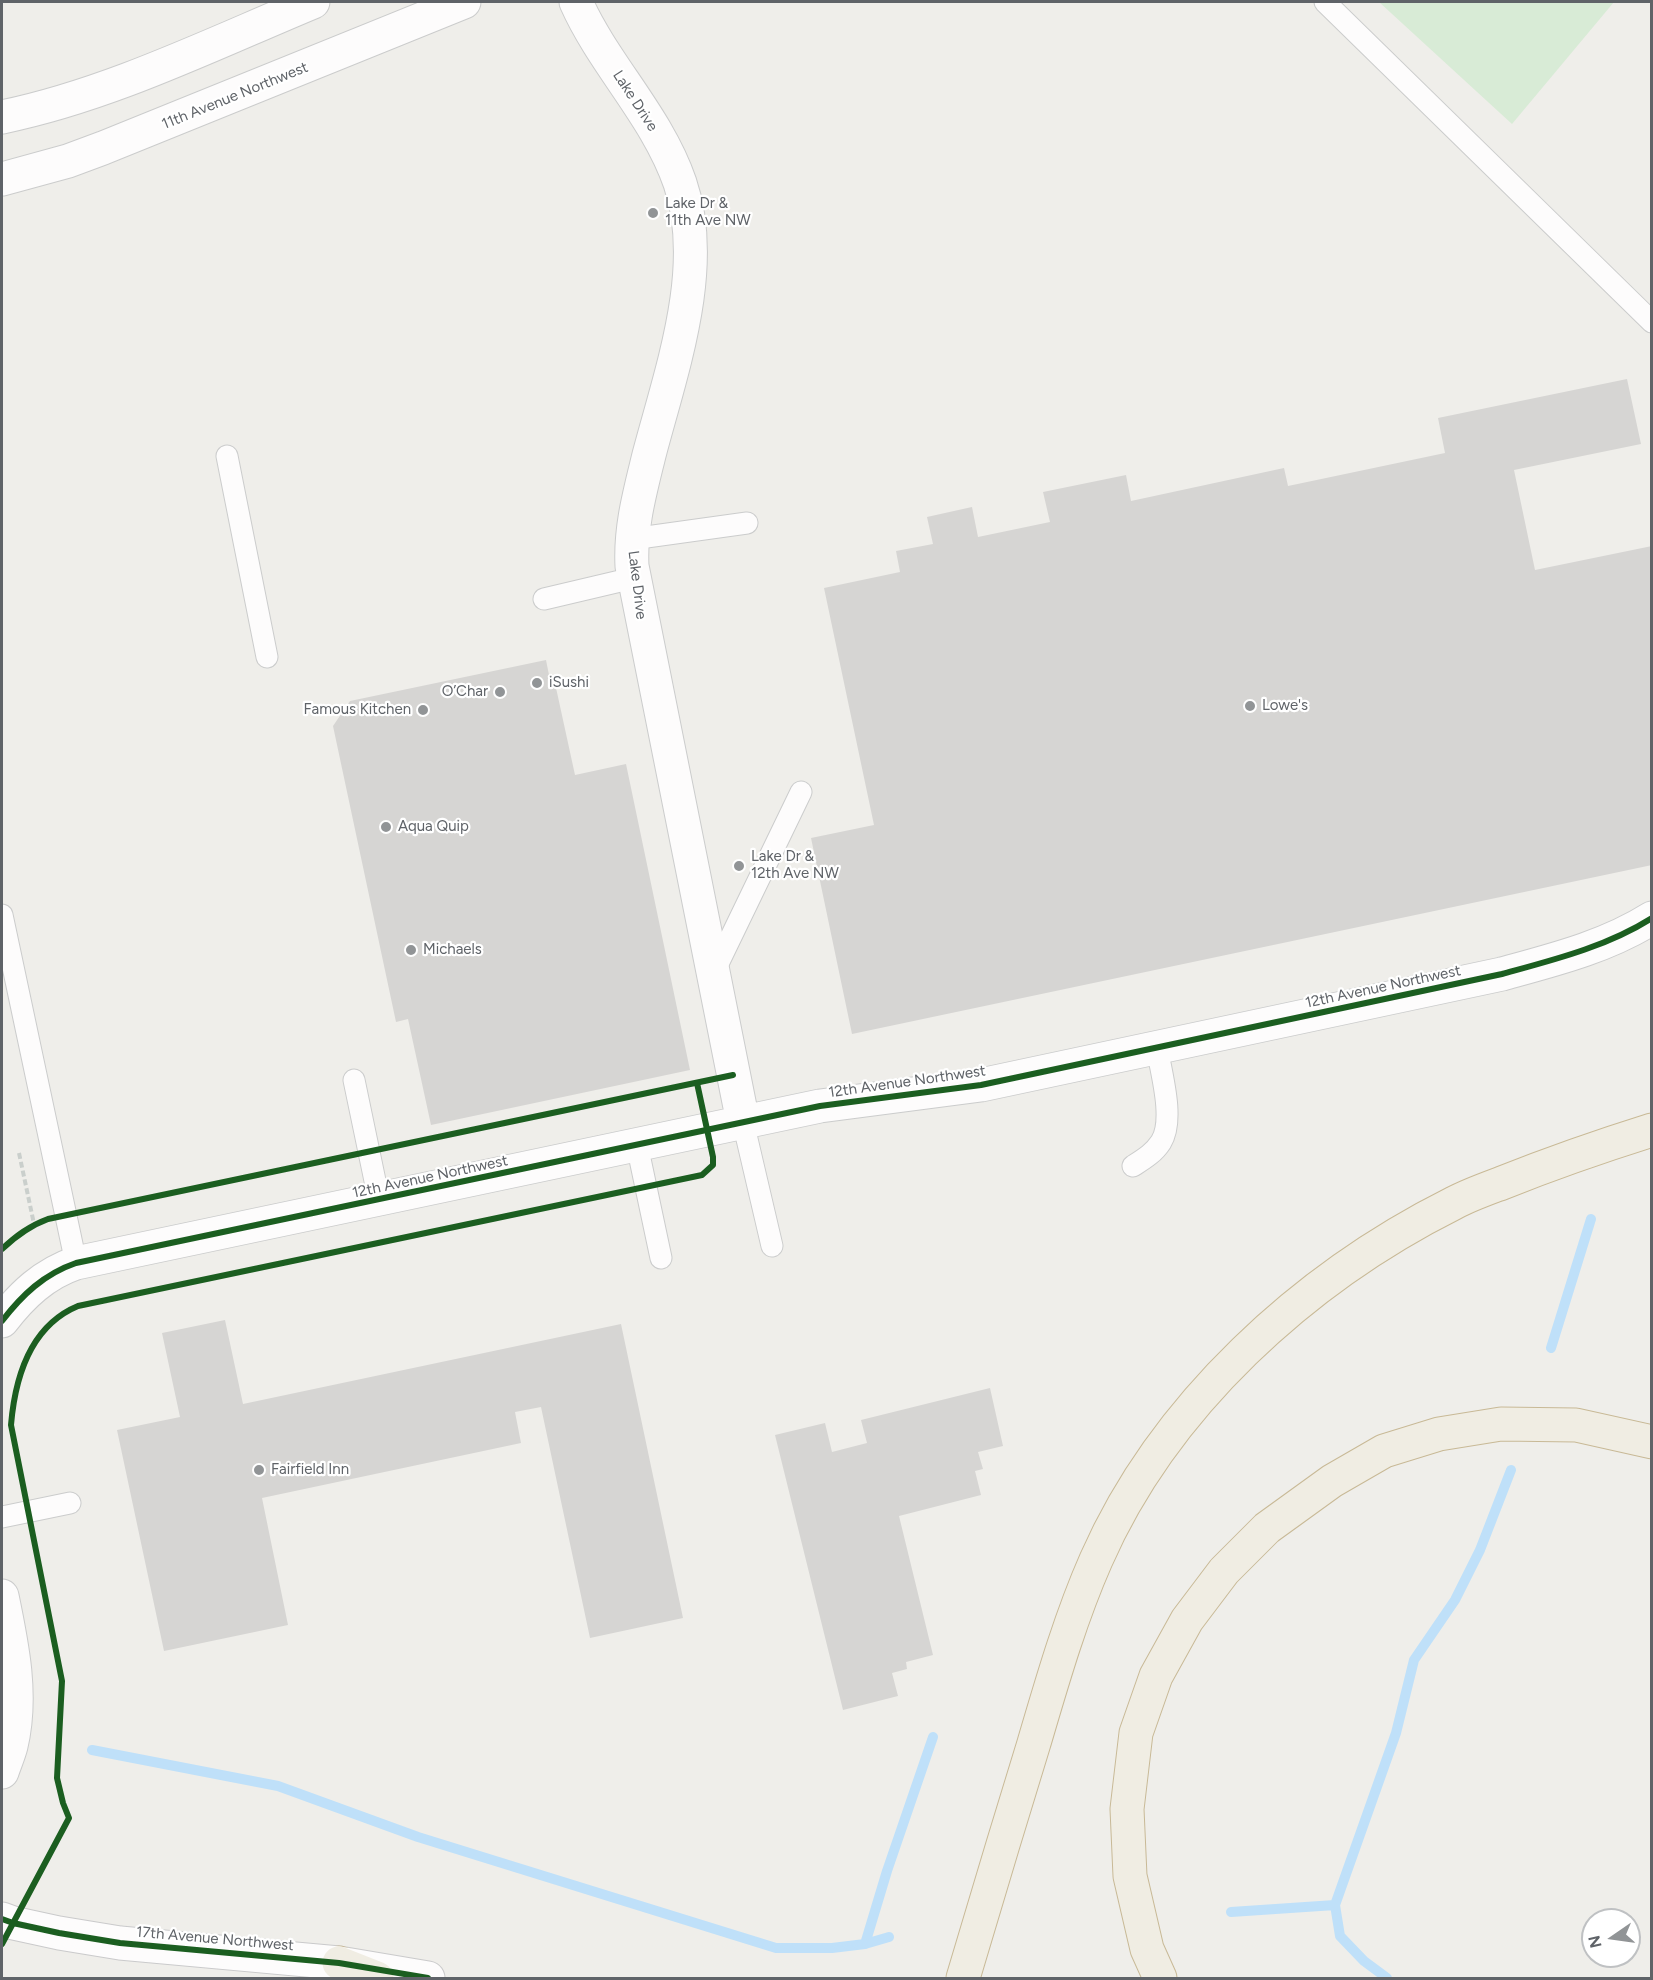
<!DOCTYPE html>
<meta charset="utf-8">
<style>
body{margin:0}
#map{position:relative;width:1653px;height:1980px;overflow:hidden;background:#efeeea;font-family:Figtree,sans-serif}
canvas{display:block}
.frame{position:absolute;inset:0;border:3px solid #5f6368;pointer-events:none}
.north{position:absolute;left:1581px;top:1908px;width:60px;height:60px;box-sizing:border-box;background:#fff;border:2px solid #bfc1c3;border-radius:50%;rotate:257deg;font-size:16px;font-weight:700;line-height:24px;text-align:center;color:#5f6368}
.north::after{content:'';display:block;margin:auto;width:21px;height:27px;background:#919496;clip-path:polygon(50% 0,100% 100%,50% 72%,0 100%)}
</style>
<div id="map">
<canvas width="1653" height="1980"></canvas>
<div class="frame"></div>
<div class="north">N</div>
</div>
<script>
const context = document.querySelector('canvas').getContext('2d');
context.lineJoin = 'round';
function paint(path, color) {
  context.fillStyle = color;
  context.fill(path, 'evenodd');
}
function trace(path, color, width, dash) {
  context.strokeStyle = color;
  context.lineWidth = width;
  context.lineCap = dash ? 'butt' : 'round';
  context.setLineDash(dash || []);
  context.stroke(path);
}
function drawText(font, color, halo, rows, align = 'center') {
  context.font = font + ' Figtree,sans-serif';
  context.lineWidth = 4.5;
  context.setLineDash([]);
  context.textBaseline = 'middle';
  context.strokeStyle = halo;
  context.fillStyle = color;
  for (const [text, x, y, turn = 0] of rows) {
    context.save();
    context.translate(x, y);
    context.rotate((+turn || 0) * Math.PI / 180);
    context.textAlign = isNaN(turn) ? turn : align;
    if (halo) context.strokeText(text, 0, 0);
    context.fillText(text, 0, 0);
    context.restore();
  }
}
paint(new Path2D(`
 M1379,2H1614L1512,124Z`), '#d8ebd6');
trace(new Path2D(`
 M1551,1348L1591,1219
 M92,1750L278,1786L418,1837L776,1948H832L865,1944L887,1871L933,1737
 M1231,1912L1335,1905
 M865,1944L889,1937
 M1387,1978L1364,1961L1340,1936L1335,1905L1396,1733L1414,1660L1455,1600L1480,1550L1511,1470`), '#bfe0f9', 10);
paint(new Path2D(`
 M1627,379L1641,444L1514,470L1535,570L1652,546V865L852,1034L811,838L874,825L824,588L900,572L896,551L933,544L927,517L972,507L978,537L1050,522L1043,492L1126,475L1131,501L1284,468L1288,486L1445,453L1438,418Z
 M546,660L549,675L553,674L575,775L626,764L690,1070L431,1125L408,1019L396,1022L333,726L350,701Z
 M225,1320L243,1404L621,1324L683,1618L590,1638L541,1407L515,1412L521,1443L262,1498L288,1625L164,1651L117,1430L180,1417L162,1333Z
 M990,1388L1003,1446L978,1452L983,1469L975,1471L981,1495L899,1516L933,1655L906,1662L907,1669L892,1673L898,1696L843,1710L775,1435L825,1423L832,1452L867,1443L861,1420Z`), '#d6d5d3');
const lane = new Path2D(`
 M1325,2L1652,322
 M227,456L267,657
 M632,539L747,523
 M544,599L633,578
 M2,915L76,1263
 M713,974L801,792
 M354,1080L379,1200
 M743,1122L772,1246
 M637,1145L661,1258
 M1133,1166C1144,1159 1154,1153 1161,1142C1175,1120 1161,1072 1157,1048
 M2,1517L70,1503`);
const street = new Path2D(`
 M576,2C604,65 657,116 680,183C709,268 671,371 649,455C640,492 630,527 632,566L743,1122
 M2,117C109,95 212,44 313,2
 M2,179L68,161L103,148L464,2
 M2,1321C22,1295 44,1274 76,1263L820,1106L981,1085L1502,974C1553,960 1606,947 1652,918
 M2,1596C12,1644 23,1696 11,1746C9,1754 5,1763 2,1772`);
const secondary = new Path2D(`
 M2,1919L13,1923L59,1933L120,1943L339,1963L428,1978`);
const highway = new Path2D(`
 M339,1963L377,1978
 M963,1978C986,1900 1010,1821 1034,1743C1052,1682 1070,1619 1096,1560C1164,1405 1304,1278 1454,1203C1469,1195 1486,1189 1502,1183C1552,1163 1601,1146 1652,1130
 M1160,1978L1147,1949L1130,1876L1127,1809L1136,1733L1156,1676L1187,1620L1224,1571L1267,1528L1332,1481L1384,1451L1439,1434L1501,1424L1576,1425L1652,1442`);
trace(lane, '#cbcccc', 23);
trace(street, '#cbcccc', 35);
trace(secondary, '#cacacb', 35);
trace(highway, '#c8b996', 35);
trace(new Path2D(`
 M19,1153L34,1224`), '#cacfcc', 4, [6, 3]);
trace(lane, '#fdfcfc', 21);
trace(street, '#fdfcfc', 33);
trace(secondary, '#fdfcfc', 33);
trace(highway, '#f0ede3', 33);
trace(new Path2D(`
 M2,1249C16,1236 29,1226 48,1219L733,1075
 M2,1321C22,1295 44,1274 76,1263L820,1106L981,1085L1502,974C1553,960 1606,947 1652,918
 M2,1919L13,1923L59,1933L120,1943L339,1963L428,1978
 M2,1944L69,1818L63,1803L57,1778L62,1681L11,1425C15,1378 30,1326 78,1306L702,1175L713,1165V1157L697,1083`), '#1b5e20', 6);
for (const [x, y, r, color] of [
 [653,213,6,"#919496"],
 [537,683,6,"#919496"],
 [500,692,6,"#919496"],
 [1250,706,6,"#919496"],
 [423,710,6,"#919496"],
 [386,827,6,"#919496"],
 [739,866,6,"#919496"],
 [411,950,6,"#919496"],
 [259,1470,6,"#919496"]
]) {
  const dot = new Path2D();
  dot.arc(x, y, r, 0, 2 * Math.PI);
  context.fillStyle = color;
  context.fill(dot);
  trace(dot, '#fff', 2);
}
drawText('15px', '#5f6368', '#fff', [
 ["11th Avenue Northwest",235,96,-22],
 ["Lake Drive",635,101,57],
 ["Lake Drive",637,585,83],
 ["12th Avenue Northwest",1383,987,-12],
 ["12th Avenue Northwest",907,1082,-8],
 ["12th Avenue Northwest",430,1177,-12],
 ["17th Avenue Northwest",215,1939,5]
]);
drawText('15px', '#5f6368', '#fff', [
 ["Lake Dr &",665,204],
 ["11th Ave NW",665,221],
 ["iSushi",549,683],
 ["O’Char",488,692,"right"],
 ["Lowe's",1262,706],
 ["Famous Kitchen",411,710,"right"],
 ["Aqua Quip",398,827],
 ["Lake Dr &",751,857],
 ["12th Ave NW",751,874],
 ["Michaels",423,950],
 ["Fairfield Inn",271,1470]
], 'left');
</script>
